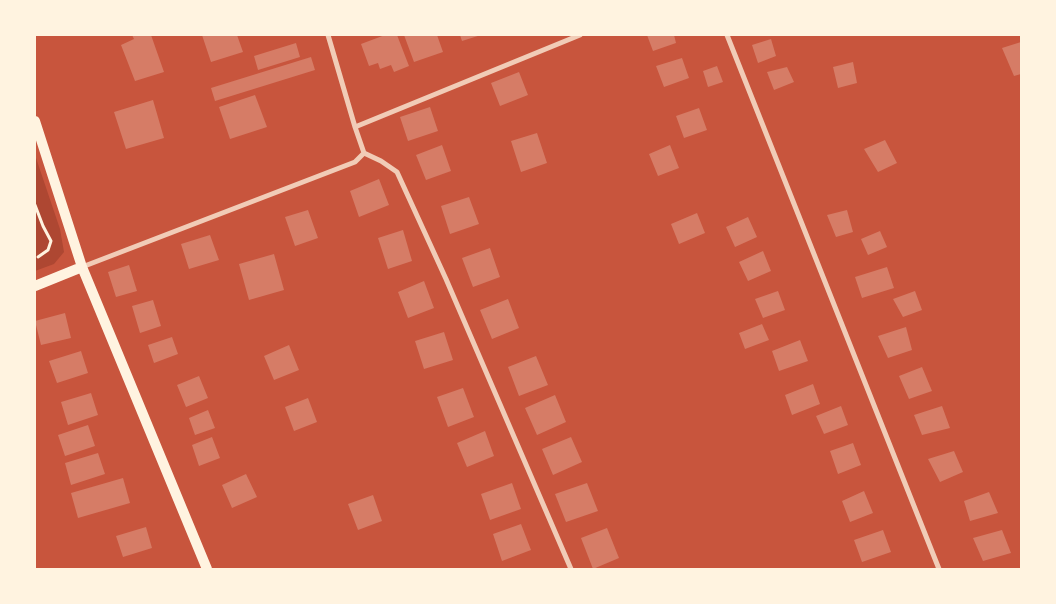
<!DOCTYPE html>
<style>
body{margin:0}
#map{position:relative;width:1056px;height:604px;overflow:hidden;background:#c8553d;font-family:Rubik,sans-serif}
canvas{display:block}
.frame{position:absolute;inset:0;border:36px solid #fff3e0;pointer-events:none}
</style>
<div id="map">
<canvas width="1056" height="604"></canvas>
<div class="frame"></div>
</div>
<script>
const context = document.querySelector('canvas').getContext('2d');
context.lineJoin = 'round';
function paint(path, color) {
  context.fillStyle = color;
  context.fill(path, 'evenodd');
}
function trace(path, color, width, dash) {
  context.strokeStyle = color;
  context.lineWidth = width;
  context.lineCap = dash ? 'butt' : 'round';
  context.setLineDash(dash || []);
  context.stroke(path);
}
paint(new Path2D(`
 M35,155L60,229L64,252L54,264L35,271Z`), '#ae4732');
paint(new Path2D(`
 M132,35H151L164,72L135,81L121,45L134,39Z
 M202,35H237L243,52L211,62Z
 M385,35H397L409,66L394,72L391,65L380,69L378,63L369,66L361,44Z
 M404,35H437L443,52L414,62Z
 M460,35H481L462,41Z
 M647,35H674L676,43L653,51Z
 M771,39L776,56L758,63L752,45Z
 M1021,42V74L1014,76L1002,48Z
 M296,43L300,57L258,70L254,56Z
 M311,57L315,70L215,101L211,88Z
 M682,58L689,78L664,87L656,66Z
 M853,62L857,83L838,88L833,67Z
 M717,66L723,82L708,87L703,71Z
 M787,67L794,82L774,90L767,72Z
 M519,72L528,95L500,106L491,83Z
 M255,95L267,127L230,139L219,107Z
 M153,100L164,138L126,149L114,112Z
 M430,107L438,131L408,141L400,117Z
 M699,108L707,130L684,138L676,116Z
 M537,133L547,163L521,172L511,141Z
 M885,140L897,163L878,172L864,149Z
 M442,145L451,171L426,180L416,155Z
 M670,145L679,168L658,176L649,154Z
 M379,179L389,205L359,217L350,191Z
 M469,197L479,224L450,234L441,206Z
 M308,210L318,238L295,246L285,217Z
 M847,210L853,232L836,237L827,215Z
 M697,213L705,233L679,244L671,224Z
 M748,217L757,237L735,247L726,227Z
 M403,230L412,261L388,269L378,238Z
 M880,231L887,247L868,255L861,239Z
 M210,235L219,260L189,269L181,244Z
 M490,248L500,277L473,287L462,258Z
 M763,251L771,271L748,281L739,262Z
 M274,254L284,290L249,300L239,264Z
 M129,265L137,291L116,297L108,272Z
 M887,267L894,288L862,298L855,277Z
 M424,281L434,308L408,318L398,292Z
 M778,291L785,310L763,318L755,299Z
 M915,291L922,310L903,317L893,299Z
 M508,299L519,328L492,339L480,310Z
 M153,300L161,326L140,333L132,306Z
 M65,313L71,338L41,345L35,321Z
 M762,324L769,340L745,349L739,333Z
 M906,327L912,350L888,358L878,336Z
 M444,332L453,360L424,369L415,341Z
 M172,337L178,354L154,363L148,345Z
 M800,340L808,361L779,371L772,351Z
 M289,345L299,370L274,380L264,356Z
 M81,351L88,373L57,383L49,361Z
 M536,356L548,385L519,396L508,367Z
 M922,367L932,391L909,399L899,376Z
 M199,376L208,398L186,407L177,385Z
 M813,384L820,404L792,415L785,395Z
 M463,388L474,417L448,427L437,397Z
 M91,393L98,415L68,425L61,402Z
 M555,395L566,422L537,435L525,408Z
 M308,398L317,422L294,431L285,407Z
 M841,406L848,425L824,434L816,416Z
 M942,406L950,428L922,435L914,415Z
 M208,410L215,428L195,435L189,418Z
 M88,425L95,446L65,456L58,435Z
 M485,431L494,456L467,467L457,443Z
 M212,437L220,458L199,466L192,445Z
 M571,437L582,462L553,475L542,449Z
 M853,443L861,465L838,474L830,451Z
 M954,451L963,472L940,482L928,459Z
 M98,453L105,474L71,485L65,463Z
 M246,474L257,497L232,508L222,485Z
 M123,478L130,503L78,518L71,493Z
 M512,483L521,509L490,520L481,494Z
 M587,483L598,511L566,522L555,494Z
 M864,491L873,513L850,522L842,501Z
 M989,492L998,513L970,521L964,501Z
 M373,495L382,521L358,530L348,504Z
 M521,524L531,550L502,561L493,534Z
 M146,527L152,548L123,557L116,536Z
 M607,528L619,558L593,569L581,538Z
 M883,530L891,552L862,562L854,540Z
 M1002,530L1011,553L983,561L973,538Z`), '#d67c66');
trace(new Path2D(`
 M35,205L43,226L51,241L48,250L38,257`), '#fff3e0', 3);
trace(new Path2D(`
 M328,35L355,127
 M727,35L939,569
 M364,153L381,161L397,172L446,279L571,569
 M82,267L355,162L364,153L355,127L580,35`), '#f1ccb7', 5);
trace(new Path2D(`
 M35,121L82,267L207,569
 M35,286L82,267`), '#fff3e0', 10);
</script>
